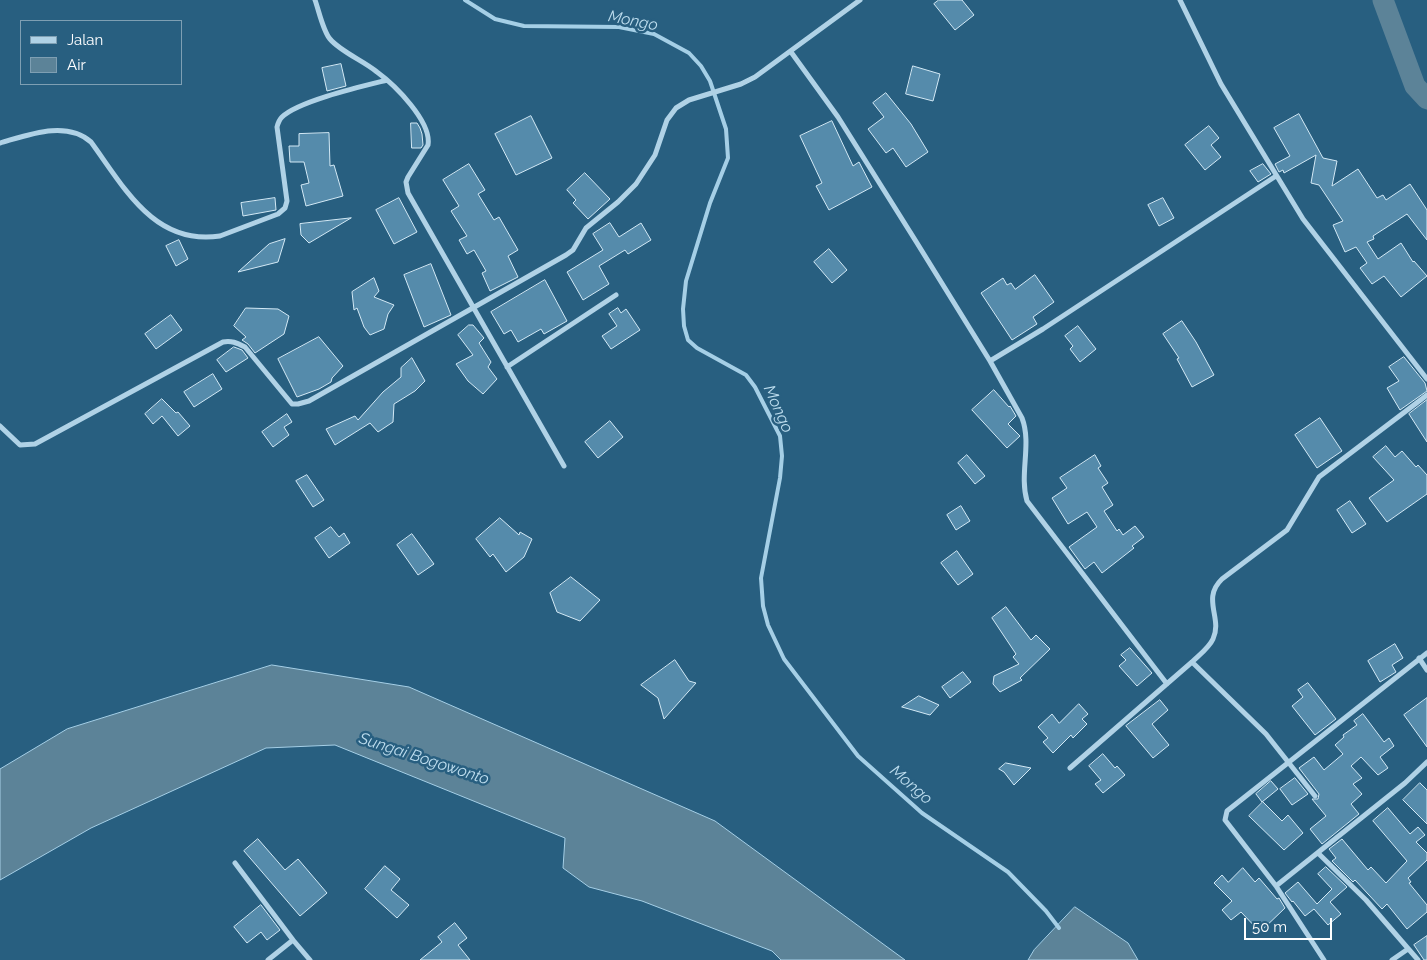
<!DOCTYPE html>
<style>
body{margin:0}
#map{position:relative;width:1427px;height:960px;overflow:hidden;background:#285f80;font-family:Raleway,sans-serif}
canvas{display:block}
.legend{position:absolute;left:20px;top:20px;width:162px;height:65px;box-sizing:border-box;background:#285f80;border:1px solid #7e9fb3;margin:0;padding:6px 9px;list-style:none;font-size:15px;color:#fff}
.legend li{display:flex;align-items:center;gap:10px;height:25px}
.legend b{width:25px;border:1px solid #7e9fb3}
.scale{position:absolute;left:1244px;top:918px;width:88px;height:22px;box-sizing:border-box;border:2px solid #fff;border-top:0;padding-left:6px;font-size:15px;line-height:18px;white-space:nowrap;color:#fff;-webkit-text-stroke:4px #285f80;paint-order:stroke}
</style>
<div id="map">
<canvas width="1427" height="960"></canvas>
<ul class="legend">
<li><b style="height:6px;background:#b0d2e6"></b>Jalan</li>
<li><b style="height:14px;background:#5c8398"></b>Air</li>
</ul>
<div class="scale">50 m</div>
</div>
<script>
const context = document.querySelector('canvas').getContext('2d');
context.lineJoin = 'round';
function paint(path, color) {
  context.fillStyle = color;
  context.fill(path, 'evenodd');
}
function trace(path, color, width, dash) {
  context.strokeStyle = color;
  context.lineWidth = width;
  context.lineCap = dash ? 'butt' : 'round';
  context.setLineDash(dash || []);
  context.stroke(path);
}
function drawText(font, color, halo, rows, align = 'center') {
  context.font = font + ' Raleway,sans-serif';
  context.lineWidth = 5;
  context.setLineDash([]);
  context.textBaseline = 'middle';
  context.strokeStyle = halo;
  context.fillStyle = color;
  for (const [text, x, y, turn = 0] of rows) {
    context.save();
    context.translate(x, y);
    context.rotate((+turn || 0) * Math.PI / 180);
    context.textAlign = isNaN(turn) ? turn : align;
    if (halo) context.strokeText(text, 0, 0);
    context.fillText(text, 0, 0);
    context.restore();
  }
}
const water = new Path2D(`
 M272,665L409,687L715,821L905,960H781L772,951L642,901L589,887L563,868L565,838L335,745L266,748L91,828L0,880V769L67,729Z
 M1075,907L1128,943L1138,960H1028L1034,950Z`);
paint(water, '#5c8398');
trace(water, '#a5cfe6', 1);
trace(new Path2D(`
 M465,0L495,19L524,26L619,27L654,34L689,53L701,66L710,81L726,129L728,158L710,203L686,281L683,309L684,326L688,340L697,348L746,375L755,387L780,436L782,456L780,478L761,578L763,606L768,625L784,659L858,756L922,813L1008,872L1046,911L1059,928`), '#a5cfe6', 4);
trace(new Path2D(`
 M1383,0L1415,86L1427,99`), '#5c8398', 21);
const building = new Path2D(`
 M939,0H962L974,15L955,30L934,4Z
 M341,64L346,86L327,91L322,68Z
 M913,66L940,74L933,101L906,94Z
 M886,93L911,124L928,152L906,167L893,148L886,153L868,129L884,117L873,103Z
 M1299,114L1323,158L1337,161L1332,186L1358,169L1377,198L1383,195L1386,200L1410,184L1427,210V240L1407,214L1373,236L1374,239L1367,242L1378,259L1401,243L1413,262L1414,261L1427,276L1401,297L1384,276L1372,284L1360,268L1367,263L1356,247L1345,252L1333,225L1343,221L1319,185L1311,183L1316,155L1284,173L1283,170L1279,172L1275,164L1290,156L1274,128Z
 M531,116L552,158L516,175L495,134Z
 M832,121L853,166L859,162L872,187L829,210L816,186L822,183L800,136Z
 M411,123H417L420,128L422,134L423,145L421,148H412Z
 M1209,126L1219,138L1211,145L1221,157L1205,170L1185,145Z
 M329,133L330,166L334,165L343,196L306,206L301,185L309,183L304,162H290L289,146H299V134Z
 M469,164L485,190L478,194L494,220L499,217L518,250L508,256L518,277L490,291L482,273L486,271L474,250L467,254L459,240L467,236L451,211L459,206L443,180Z
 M1263,164L1271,174L1258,182L1250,171Z
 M585,173L610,199L588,219L573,203L576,200L567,190Z
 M275,198L276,210L243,216L241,203Z
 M399,198L417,232L394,244L376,210Z
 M1163,198L1174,218L1159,226L1148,205Z
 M351,218L309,243L301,235L300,224Z
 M610,223L619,237L641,223L651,240L628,254L625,250L599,266L609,284L583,300L567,272L603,250L593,234Z
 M285,239L278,262L238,272L269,244Z
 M179,240L188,259L176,266L166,246Z
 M829,249L847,270L832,283L814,262Z
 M431,264L451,315L424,327L404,275Z
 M1035,275L1054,302L1033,317L1037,324L1012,340L981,293L1003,278L1007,285L1011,283L1015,289Z
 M374,278L379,291L374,297L394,305L388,314L384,329L370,335L364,327L357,308L354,310L352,292Z
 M545,280L567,321L544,334L541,329L518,342L511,330L504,334L491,312Z
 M246,308L278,309L289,316L284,334L255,353L248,344L242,340L246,337L234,326Z
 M618,308L621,313L626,309L640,330L611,349L602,336L617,326L609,314Z
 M171,315L182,330L156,349L145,334Z
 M1182,321L1196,342L1214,375L1192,387L1177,359L1179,358L1163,334Z
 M469,325H473L484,338L479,343L491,362L488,367L497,379L483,394L468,381L456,364L473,355L458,335Z
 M1078,326L1096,349L1080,362L1070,349L1073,346L1065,336Z
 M319,337L343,366L332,378L331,382L319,389L297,397L278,359Z
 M234,347L242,350L248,358L226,372L217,360Z
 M1404,357L1425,383L1427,391L1400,410L1387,388L1399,381L1389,367Z
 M412,358L425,381L415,391L394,404L393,422L378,432L370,423L335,445L326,429L355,416L358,420L383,392L401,377V368Z
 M213,374L222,389L194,407L184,392Z
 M994,390L1009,407L1010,406L1016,416L1008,424L1020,436L1007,448L972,410Z
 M162,399L176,413L178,412L190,426L178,436L162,416L153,424L145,414Z
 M1427,400V442L1409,414Z
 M287,414L292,422L284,427L289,435L273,447L262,432Z
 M1320,418L1342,451L1317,468L1295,435Z
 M610,421L623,437L598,458L585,442Z
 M1386,446L1395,457L1402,451L1416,467L1418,465L1427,475V494L1387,522L1369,498L1394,480L1373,457Z
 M967,455L985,476L975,484L958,463Z
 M1095,455L1101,466L1098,468L1108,483L1102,487L1113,505L1104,511L1117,531L1119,529L1123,535L1135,526L1144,537L1132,546L1134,548L1102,573L1094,562L1085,569L1069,547L1097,527L1087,512L1068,524L1052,498L1067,488L1060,478Z
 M307,475L324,500L313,507L296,481Z
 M1350,501L1366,524L1352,533L1337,510Z
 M961,506L970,521L956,530L947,515Z
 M500,518L519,535L520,532L532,539L524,557L506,572L493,554L490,557L476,539Z
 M331,527L339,537L344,533L350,543L329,558L315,538Z
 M412,534L434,564L418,575L397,545Z
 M957,551L973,574L958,585L941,563Z
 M571,577L600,600L580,621L557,612L550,593Z
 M1006,607L1031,640L1036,635L1050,649L1020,678L1022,680L1000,692L993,684L994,676L1019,664L1013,657L1016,654L992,618Z
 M1395,644L1403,658L1392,665L1396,672L1380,682L1368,661Z
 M1130,648L1152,673L1137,686L1119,666L1126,660L1121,655Z
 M675,660L689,681L696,683L664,719L658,698L641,685Z
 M963,672L971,682L950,698L942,687Z
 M1308,683L1336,719L1315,735L1292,706L1303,697L1298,690Z
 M919,696L939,705L930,715L902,707Z
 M1427,698V747L1404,715Z
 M1160,700L1168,710L1152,724L1169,745L1153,758L1126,726Z
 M1079,704L1088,714L1082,719L1087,724L1073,738L1071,735L1053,753L1043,742L1048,738L1038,727L1052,714L1059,723Z
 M1363,714L1384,742L1389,738L1394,746L1380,757L1388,768L1378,775L1361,757L1351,766L1362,778L1353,784L1362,794L1351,804L1359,814L1322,844L1310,829L1326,816L1312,799H1318L1319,794L1299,768L1314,757L1324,770L1343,754L1335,745L1344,737L1343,735L1357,725L1354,721Z
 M1103,754L1115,768L1117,766L1125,775L1103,793L1095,784L1101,780L1089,766Z
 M1006,763L1031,768L1014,785L1004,772L999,769Z
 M1295,778L1308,794L1292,805L1280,789Z
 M1271,781L1278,789L1262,802L1256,794Z
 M1420,783L1427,790V824L1403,800Z
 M1263,802L1282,821L1288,815L1303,833L1284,850L1249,816Z
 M1388,808L1410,834L1418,827L1425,835L1416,842L1427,853V860L1408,878L1411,882L1409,883L1427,905V912L1407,929L1387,904L1382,909L1355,880L1353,882L1332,861L1336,858L1329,849L1342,839L1368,870L1371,867L1386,883L1407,861L1373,821Z
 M258,839L285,870L298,859L327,893L300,916L244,851Z
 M385,866L400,879L391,890L409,905L397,918L365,889Z
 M1326,867L1347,887L1330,902L1341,914L1328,925L1314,909L1305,916L1293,901L1292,902L1285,893L1298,882L1317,904L1332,889L1318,874Z
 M1243,868L1255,882L1259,878L1277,899L1279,898L1285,908L1260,932L1241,912L1231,920L1222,910L1232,901L1214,883L1222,875L1228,882Z
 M261,905L280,930L267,940L261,932L247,943L234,927Z
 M455,923L467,938L458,945L470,960H420L442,942L438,937Z
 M1427,936V960H1424L1414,945Z`);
paint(building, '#558bab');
trace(building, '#d3e9f5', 1);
trace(new Path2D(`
 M315,0C319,11 323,31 330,39C341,52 364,61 377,72C395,85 432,122 428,145L408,177L406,182L408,193L564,466
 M1180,0L1221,84L1303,219L1427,379
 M791,52L838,117L917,243L990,361L1022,418C1032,444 1019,474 1027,501L1167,684
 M0,143C28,135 66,120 91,142C124,187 154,246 220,236L278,214L285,208L287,201L277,127C278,123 279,120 282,117C298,101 363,86 387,80
 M990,361L1043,329L1276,176
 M507,367L616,295
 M0,426L20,445L35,444L223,342C231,340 237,343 245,347L292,404H298L309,401L566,255L573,250L586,228L618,202L636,184L655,155L667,120L676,108L689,100L741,84L755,77L860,0
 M1419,658L1427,670
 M1192,662L1266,734L1315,796
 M1070,768L1192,662C1199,655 1209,648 1213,639C1223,618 1201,599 1222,579L1287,530L1319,477L1427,395
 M1318,853L1366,900L1418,960
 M235,863L293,940
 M1276,886L1405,783L1427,762
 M268,960L293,940L310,960
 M1324,960L1276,886L1225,820L1227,811L1427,653
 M1392,960L1408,949`), '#b0d2e6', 5);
drawText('italic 16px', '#bcdced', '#285f80', [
 ["Mongo",633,21,11],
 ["Mongo",778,409,66],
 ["Sungai Bogowonto",424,759,18],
 ["Mongo",911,785,41]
]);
</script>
